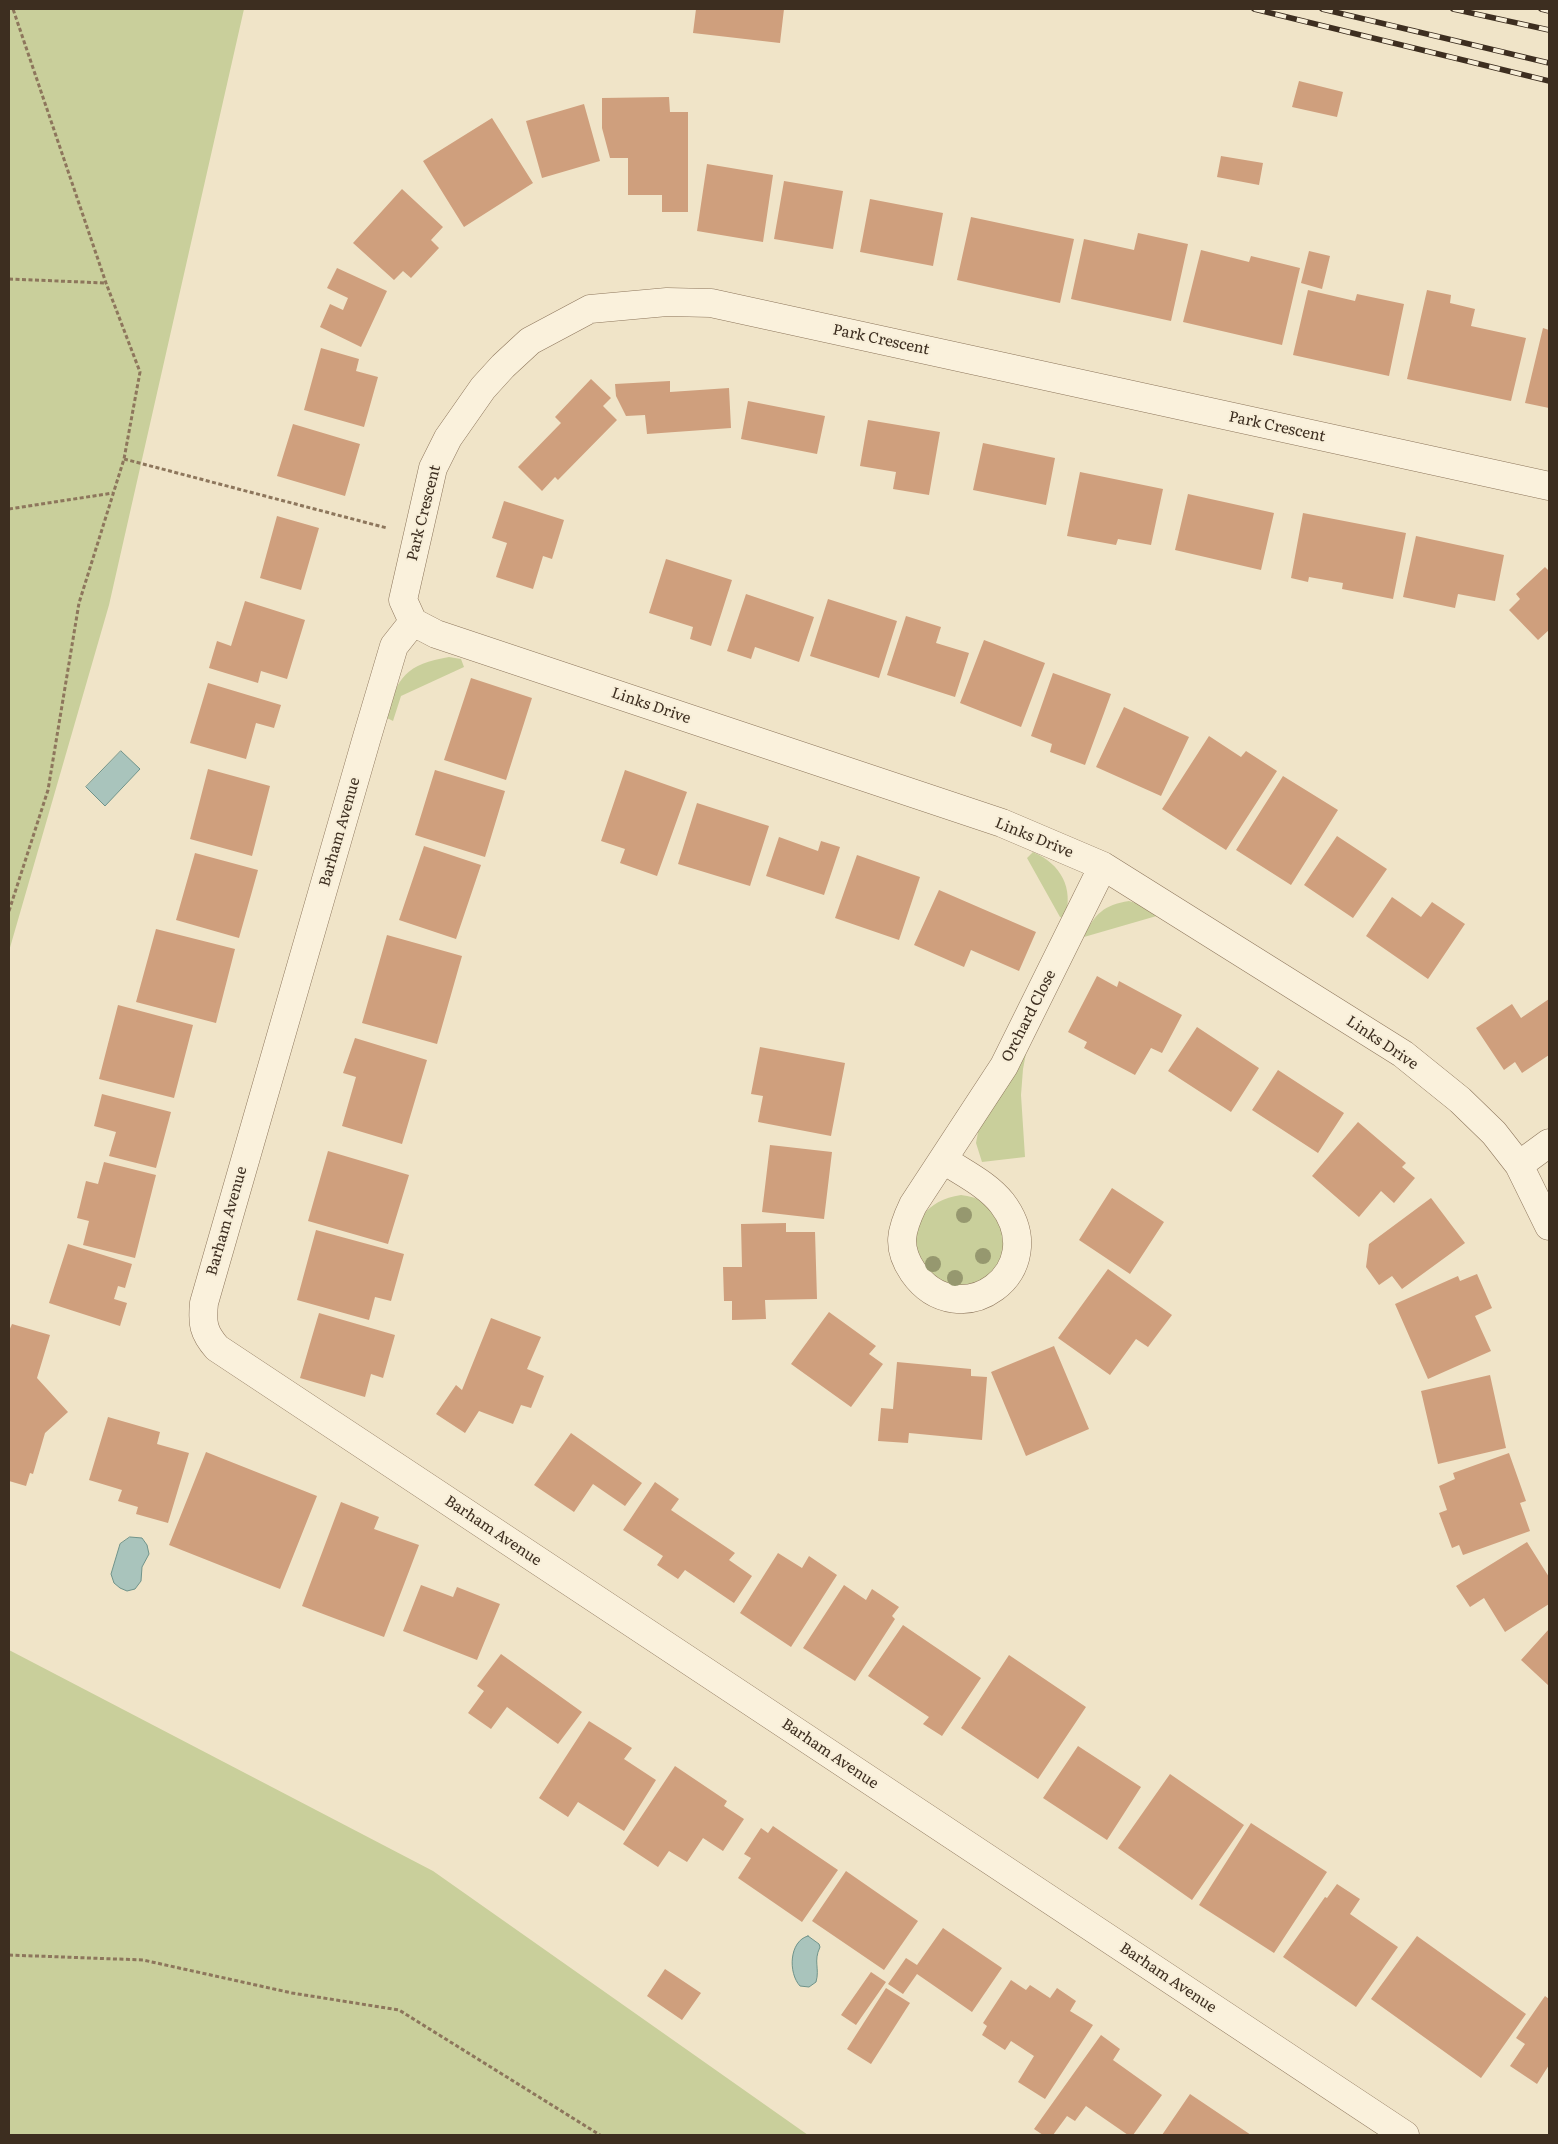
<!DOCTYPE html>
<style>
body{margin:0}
#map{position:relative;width:1558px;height:2144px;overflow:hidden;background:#f0e4c8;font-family:Literata,serif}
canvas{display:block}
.frame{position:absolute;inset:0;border:10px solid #3d2e20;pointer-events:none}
</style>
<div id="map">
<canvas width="1558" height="2144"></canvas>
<div class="frame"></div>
</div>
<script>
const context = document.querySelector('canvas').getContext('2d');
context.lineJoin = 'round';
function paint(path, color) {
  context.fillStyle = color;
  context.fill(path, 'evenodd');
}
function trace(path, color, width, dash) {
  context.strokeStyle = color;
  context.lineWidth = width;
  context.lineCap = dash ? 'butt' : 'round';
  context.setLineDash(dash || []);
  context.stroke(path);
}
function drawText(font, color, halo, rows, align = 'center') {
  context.font = font + ' Literata,serif';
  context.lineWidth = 4;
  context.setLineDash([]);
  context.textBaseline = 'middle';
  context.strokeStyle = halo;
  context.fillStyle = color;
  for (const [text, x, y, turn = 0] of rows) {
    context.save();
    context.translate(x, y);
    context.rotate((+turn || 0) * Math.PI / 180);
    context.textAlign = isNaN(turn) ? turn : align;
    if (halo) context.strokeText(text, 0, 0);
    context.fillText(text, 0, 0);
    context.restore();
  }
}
paint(new Path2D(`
 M9,9H244L109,605L9,951Z
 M449,657L461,659L464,667L401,696L393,721L387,718C396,677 407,664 449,657Z
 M1033,852C1061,864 1074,888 1065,918L1060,917L1027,858Z
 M1129,901L1142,905L1160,915L1084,937C1094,914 1104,905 1129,901Z
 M1028,1043L1023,1069L1021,1095L1025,1157L982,1162L976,1143L979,1127Z
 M961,1195C996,1200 994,1214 1008,1242C1005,1250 1003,1264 997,1270C994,1273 988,1276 984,1278C926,1316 877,1208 961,1195Z
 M9,1650L433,1871L808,2135H9Z`), '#c9cf9b');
const water = new Path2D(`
 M121,751L140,769L105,806L86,787Z
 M130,1537L142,1538L147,1545L149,1554L142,1567L141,1581L135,1589L127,1591L120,1588L114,1583L111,1574L120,1544Z
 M808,1936L819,1944L820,1947C813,1962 820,1968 816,1982L809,1987L800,1986C788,1973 789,1941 808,1936Z`);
paint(water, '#a9c4bc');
trace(water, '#6f938a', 1);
paint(new Path2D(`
 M696,9H784L780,43L693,33Z
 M1299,81L1343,92L1337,117L1292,107Z
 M669,97L670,112H688V212H662V195H628V158H610L602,128V98Z
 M584,104L600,161L542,178L526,121Z
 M492,118L533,183L464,227L423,161Z
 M1221,156L1263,163L1259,185L1217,177Z
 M707,164L773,175L763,242L697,231Z
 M784,181L843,191L833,249L774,239Z
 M402,189L443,227L431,240L439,248L411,278L403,271L394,280L353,243Z
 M870,199L943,213L933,266L860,252Z
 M971,217L1074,239L1060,303L957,280Z
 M1138,233L1188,244L1171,321L1071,299L1084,239L1134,250Z
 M1201,250L1249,262L1251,256L1300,268L1282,345L1183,322Z
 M1309,251L1330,256L1322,289L1301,283Z
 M337,268L387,291L361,347L320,327L330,304L343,310L348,298L327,288Z
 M1308,290L1355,301L1357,294L1404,304L1389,376L1293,355Z
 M1427,290L1451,295L1450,303L1475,309L1471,326L1526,338L1511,401L1407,379Z
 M1543,328L1549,330V408L1525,403Z
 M321,348L359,359L356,371L378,377L364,427L304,410Z
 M591,379L611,398L603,406L617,420L558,480L555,477L542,491L518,467L561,423L555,417Z
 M670,381V392L729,388L731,428L647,434L645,415L626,416L616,396L615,384Z
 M748,401L825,416L817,454L741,439Z
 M868,420L940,432L929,495L893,489L896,472L860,466Z
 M293,424L360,444L345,496L277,476Z
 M983,443L1055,458L1046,505L973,490Z
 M1080,472L1163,489L1151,545L1118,539L1116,545L1067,536Z
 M1188,494L1274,513L1261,570L1175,550Z
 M504,501L564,520L552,559L543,556L533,589L496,577L507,543L492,538Z
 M1303,513L1406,533L1393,599L1342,589L1343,583L1309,577L1308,582L1291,578Z
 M277,516L319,528L301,590L260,578Z
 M1416,536L1504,555L1495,601L1458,594L1455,608L1403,597Z
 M666,559L732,580L711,646L690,639L693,627L649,613Z
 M1545,567L1549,571V630L1538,640L1509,610L1520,599L1516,594Z
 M746,594L814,617L799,662L755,647L751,659L727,651Z
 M828,599L897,621L879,678L810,656Z
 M245,601L305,620L287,679L261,671L258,683L209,668L217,641L231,646Z
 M906,616L941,627L936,643L969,653L955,697L887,675Z
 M984,640L1045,663L1021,727L960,703Z
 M1053,673L1111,694L1085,765L1050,752L1052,744L1031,736Z
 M471,678L532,698L506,780L444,760Z
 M208,683L281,705L274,728L256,723L246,759L190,743Z
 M1124,707L1189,737L1161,796L1096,767Z
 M1209,736L1241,757L1246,751L1277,771L1226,850L1162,809Z
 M208,769L270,786L252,856L190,839Z
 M435,770L505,791L485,857L415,835Z
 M625,770L687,792L657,876L620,863L625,849L601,841Z
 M1283,776L1338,810L1291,885L1236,850Z
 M697,803L769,826L750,886L678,864Z
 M1337,836L1387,869L1353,918L1304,885Z
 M779,837L818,851L821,841L840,847L824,895L766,876Z
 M424,846L481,865L456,939L399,920Z
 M195,853L258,870L239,938L176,920Z
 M857,855L920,877L899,940L835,918Z
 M939,890L1036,932L1019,971L971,950L964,967L914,945Z
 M1392,897L1421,917L1432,902L1465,924L1428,979L1366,936Z
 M156,929L235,949L216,1023L136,1002Z
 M387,935L462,956L437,1044L362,1023Z
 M1097,976L1117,987L1119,981L1182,1015L1162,1053L1151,1048L1135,1075L1084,1048L1087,1042L1068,1032Z
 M1549,999V1055L1522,1073L1515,1062L1504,1070L1476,1028L1512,1004L1521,1018Z
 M118,1005L193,1025L174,1098L99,1079Z
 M1197,1027L1259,1068L1231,1112L1168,1071Z
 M355,1038L427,1060L402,1144L342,1126L356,1077L343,1073Z
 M760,1047L845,1063L831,1136L758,1122L763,1096L751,1094Z
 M1278,1070L1344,1113L1318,1153L1252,1110Z
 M102,1094L171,1112L156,1168L109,1156L116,1132L94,1126Z
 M1358,1122L1406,1163L1402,1167L1415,1178L1394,1203L1381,1191L1359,1217L1312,1176Z
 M770,1145L832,1152L824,1219L762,1212Z
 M328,1151L409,1175L388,1244L308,1221Z
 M104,1162L156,1175L135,1258L83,1245L89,1221L77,1218L86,1181L98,1184Z
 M1112,1188L1164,1222L1130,1274L1079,1240Z
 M1431,1198L1465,1243L1402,1289L1392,1276L1379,1285L1366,1267L1369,1244Z
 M786,1223V1232H815L817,1299L765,1300L766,1319L732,1320V1301H724L723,1267H742L741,1224Z
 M316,1230L404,1254L391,1301L375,1297L369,1320L297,1300Z
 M68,1244L132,1264L125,1288L118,1286L114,1299L127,1303L120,1326L49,1303Z
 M1108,1269L1172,1315L1148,1347L1136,1339L1110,1375L1058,1338Z
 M1477,1274L1492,1308L1475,1316L1491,1351L1428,1379L1395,1304L1458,1276L1460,1281Z
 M829,1312L876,1346L869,1354L883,1364L851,1407L791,1364Z
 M319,1313L395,1335L383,1378L371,1374L365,1397L300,1378Z
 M491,1318L541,1337L527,1369L544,1376L531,1408L521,1405L513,1424L479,1411L465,1433L436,1414L456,1385L462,1390Z
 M12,1324L50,1335L37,1378L68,1412L45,1433L33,1474L30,1473L26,1486L9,1481V1331Z
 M1054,1346L1089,1429L1026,1456L991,1372Z
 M897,1362L971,1369V1376L987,1377L982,1440L909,1433L908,1443L878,1441L881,1408L893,1409Z
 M1490,1375L1506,1448L1438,1464L1421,1391Z
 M108,1417L160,1432L157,1444L189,1453L168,1523L136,1514L138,1507L118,1501L122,1490L89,1480Z
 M571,1433L642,1483L625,1506L593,1484L574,1512L534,1485Z
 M206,1452L317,1496L280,1589L169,1545Z
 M1509,1453L1526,1501L1520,1503L1530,1531L1463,1555L1459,1545L1452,1548L1439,1513L1447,1510L1439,1486L1455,1479L1453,1473Z
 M655,1482L679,1499L671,1510L735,1553L729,1560L752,1576L734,1603L685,1570L678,1579L657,1565L663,1556L623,1530Z
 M341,1502L379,1517L374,1529L419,1545L384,1637L302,1606Z
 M1527,1542L1549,1577V1604L1505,1632L1484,1598L1470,1607L1456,1586Z
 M778,1553L802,1568L809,1556L837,1575L791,1647L740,1613Z
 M421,1585L453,1597L457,1587L500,1604L477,1660L403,1631Z
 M844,1585L866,1600L872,1589L899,1607L892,1616L895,1619L855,1681L803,1648Z
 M903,1625L981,1678L942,1736L923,1724L929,1717L868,1676Z
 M1549,1629V1686L1521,1660Z
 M501,1654L582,1712L558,1744L507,1707L491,1729L468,1713L484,1691L477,1686Z
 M1009,1655L1086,1707L1038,1779L961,1728Z
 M589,1721L632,1748L624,1759L656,1780L624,1831L578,1802L568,1817L539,1798Z
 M1078,1746L1141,1787L1107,1840L1043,1798Z
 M675,1766L727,1801L724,1806L744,1819L723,1851L703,1838L687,1862L669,1851L658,1867L623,1844Z
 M1170,1774L1244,1825L1192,1900L1118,1848Z
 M1251,1823L1327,1872L1274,1953L1199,1905Z
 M773,1826L838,1870L802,1922L738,1878L751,1858L744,1854L761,1828L768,1833Z
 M846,1871L918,1921L884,1970L812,1921Z
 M1337,1884L1360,1899L1350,1914L1398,1947L1356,2007L1283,1957L1325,1897L1327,1898Z
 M943,1928L1002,1968L972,2012L917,1974L903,1994L888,1984L906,1958L917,1965Z
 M1417,1936L1526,2014L1481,2078L1371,1999Z
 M665,1969L701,1993L682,2020L647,1996Z
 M871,1972L886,1982L856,2025L841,2015Z
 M1011,1980L1026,1990L1030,1985L1050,1998L1057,1988L1076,2001L1070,2011L1093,2025L1045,2099L1018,2082L1034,2056L1011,2041L1005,2050L982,2035L987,2026L983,2023Z
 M886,1988L910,2003L871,2064L847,2049Z
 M1545,1996L1549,1999V2065L1537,2084L1510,2066L1525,2044L1516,2038Z
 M1101,2035L1120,2049L1113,2060L1162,2095L1133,2135H1128L1086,2106L1075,2121L1067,2116L1053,2135H1043L1034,2129Z
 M1190,2094L1251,2135H1162Z`), '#cf9f7d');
const minor = new Path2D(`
 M413,622L394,646L367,737L204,1303C202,1323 203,1332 217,1348L1405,2135
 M413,622L403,600L433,468L448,438L483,388L503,366L530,341L590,309L667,302L711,303L1549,486
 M413,622L436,634L1002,823L1103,866L1403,1054L1460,1100L1494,1133L1519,1165L1549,1226
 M944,1160C963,1173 987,1184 1002,1203C1054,1271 959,1338 913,1272C896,1247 901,1230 913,1205L1004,1066L1103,866
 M1519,1165L1549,1143`);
trace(minor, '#8d765c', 29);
trace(new Path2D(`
 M9,279L106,283
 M124,459L387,528
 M9,509L113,493
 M9,911L48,790L79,603L124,459L140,372L106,283L13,9
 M9,1955L143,1960L292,1993L399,2010L600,2135`), '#8d765c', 3, [4, 2.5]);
trace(minor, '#faf1dc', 28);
const rail = new Path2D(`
 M1254,9L1549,81
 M1322,9L1549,63
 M1453,9L1549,30
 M1541,9L1549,11`);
trace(rail, '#3d2e20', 5.5);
trace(rail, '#f7eed8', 4, [11]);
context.fillStyle = '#96986f';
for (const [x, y] of [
 [964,1215],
 [983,1256],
 [933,1264],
 [955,1278]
]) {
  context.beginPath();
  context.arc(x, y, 8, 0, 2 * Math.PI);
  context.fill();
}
drawText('15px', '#3d2e20', '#f7eed8', [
 ["Park Crescent",881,340,12],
 ["Park Crescent",1277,427,12],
 ["Park Crescent",424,513,-76],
 ["Links Drive",651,706,19],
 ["Barham Avenue",340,832,-74],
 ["Links Drive",1034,838,22],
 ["Orchard Close",1029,1016,-63],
 ["Links Drive",1382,1043,34],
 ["Barham Avenue",227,1221,-74],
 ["Barham Avenue",493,1531,34],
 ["Barham Avenue",830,1754,34],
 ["Barham Avenue",1168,1978,34]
]);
</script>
